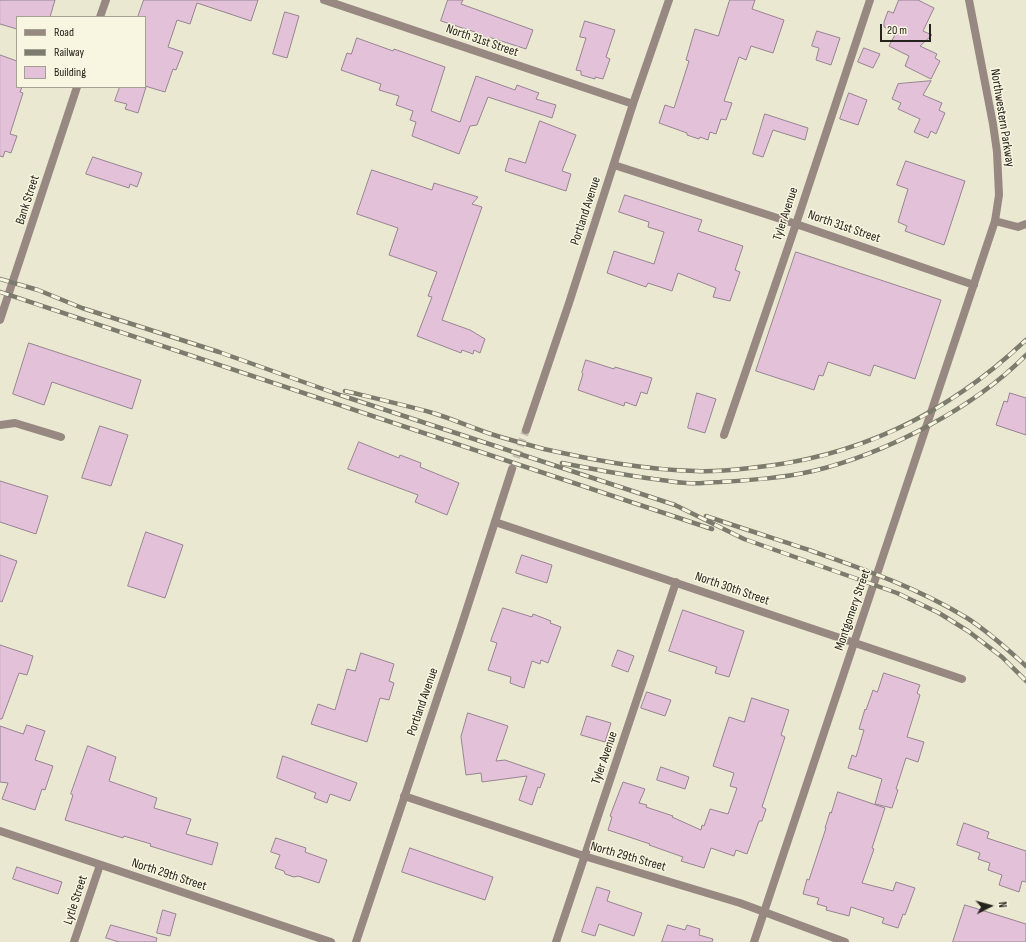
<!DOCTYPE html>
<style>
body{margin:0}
#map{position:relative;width:1026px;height:942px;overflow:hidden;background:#ebe8d2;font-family:"Sofia Sans Condensed",sans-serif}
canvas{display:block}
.legend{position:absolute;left:16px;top:16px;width:130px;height:72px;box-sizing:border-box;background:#f8f5e0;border:1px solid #a4a192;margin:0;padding:5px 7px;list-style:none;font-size:12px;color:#25231c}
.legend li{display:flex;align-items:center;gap:8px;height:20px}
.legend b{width:20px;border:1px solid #a4a192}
.north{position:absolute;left:970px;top:886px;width:40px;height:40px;-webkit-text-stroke:3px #f8f5e0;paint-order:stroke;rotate:84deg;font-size:11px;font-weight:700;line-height:16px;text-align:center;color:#25231c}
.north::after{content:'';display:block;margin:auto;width:14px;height:18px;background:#25231c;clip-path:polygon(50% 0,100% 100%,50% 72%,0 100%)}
.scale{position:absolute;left:880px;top:24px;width:51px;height:18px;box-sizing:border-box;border:2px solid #25231c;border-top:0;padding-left:5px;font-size:12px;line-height:14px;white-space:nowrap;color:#25231c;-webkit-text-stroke:3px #f8f5e0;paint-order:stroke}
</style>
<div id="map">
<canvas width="1026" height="942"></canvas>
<ul class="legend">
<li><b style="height:5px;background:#988882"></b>Road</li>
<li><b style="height:5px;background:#7d7b6d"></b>Railway</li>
<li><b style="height:11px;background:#e3c1d9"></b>Building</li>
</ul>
<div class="north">N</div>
<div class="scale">20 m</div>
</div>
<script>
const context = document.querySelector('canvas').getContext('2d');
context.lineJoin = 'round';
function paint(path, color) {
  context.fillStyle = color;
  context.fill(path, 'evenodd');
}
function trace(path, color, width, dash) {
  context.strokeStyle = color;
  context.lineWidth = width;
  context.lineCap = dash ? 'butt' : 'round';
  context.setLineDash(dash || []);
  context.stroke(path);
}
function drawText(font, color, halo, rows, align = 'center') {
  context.font = font + ' "Sofia Sans Condensed",sans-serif';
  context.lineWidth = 3;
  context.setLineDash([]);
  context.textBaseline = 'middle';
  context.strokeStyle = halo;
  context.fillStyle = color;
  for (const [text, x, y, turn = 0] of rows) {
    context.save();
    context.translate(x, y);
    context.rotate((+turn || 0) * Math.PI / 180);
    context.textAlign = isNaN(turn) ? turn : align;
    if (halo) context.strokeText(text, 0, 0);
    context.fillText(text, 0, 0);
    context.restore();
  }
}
const building = new Path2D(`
 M0,0H55L50,17H17V29L0,24Z
 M144,0H258L251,21L197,3L190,24L177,20L168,47L183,52L176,70L173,69L165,92L145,86V17H138Z
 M448,0H463L461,4L533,30L526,49L489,37L487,42L474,37L475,32L441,21Z
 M730,0H755L752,9L784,20L773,53L751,46L746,60L739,57L724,101L732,103L726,120L721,119L716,134L710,132L708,140L700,137L699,139L687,135V133L659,123L665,105L674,108L689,61L686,60L695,29L718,36Z
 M899,0H918L934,8L923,31L932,35L920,46L937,54L935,58L940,61L931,79L905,66L909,56L889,46L896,33L884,27V22L888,11L893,13Z
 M285,12L299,16L287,58L273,54Z
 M585,21L615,30L606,57L610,59L603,79L595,77V79L581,75V71L576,70L586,38L580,37Z
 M817,31L840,38L831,65L816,60L819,48L812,46Z
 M357,38L393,51L394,49L445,67L431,111L460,122L476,76L515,90L517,85L539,93L536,99L556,105L552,118L488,97L477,125L470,126L459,154L412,136L416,122L410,120L413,111L396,105L399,96L379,90L381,84L341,70L347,53L351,54Z
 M864,48L880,54L873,68L858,62Z
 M0,55L17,61V87H22L20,92L23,93L10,134L17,136L11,153L5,151L3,157L0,156Z
 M931,81L923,95L942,103L939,110L945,113L936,134L931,131L928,138L914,132L920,119L898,109L901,103L892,99L898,84Z
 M120,87H146L138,113L125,109L127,104L115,101Z
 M849,93L867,100L858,125L840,119Z
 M765,114L808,128L805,140L773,130L763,157L753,154Z
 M540,121L576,135L562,171L571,174L566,191L505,171L509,158L525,163Z
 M93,157L142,173L137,187L130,184L129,188L86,174Z
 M906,161L965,181L944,245L905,231L907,226L898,222L908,189L897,185Z
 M372,170L432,190L434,183L478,197L472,204L482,207L442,320L470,330L485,339L480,353L474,350L473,354L462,350L461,353L417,336L432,297L428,296L437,272L389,255L398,228L357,214Z
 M625,195L702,220L698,231L743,246L735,270L740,272L730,301L713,297L716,288L678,273L672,291L648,283L646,287L607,273L614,251L654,264L664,232L648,227L649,222L619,212Z
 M796,252L941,300L915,379L874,365L870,376L828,362L823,376L819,375L814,390L756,371Z
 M29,343L141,380L132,409L52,382L44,405L13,394Z
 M586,360L614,369L615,367L652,378L647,394L641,392L636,406L625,402L624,406L578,390L583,374L582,373Z
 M697,393L716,399L705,433L688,428Z
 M1010,393L1026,398V435L996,425L1004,401L1007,402Z
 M100,426L128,435L111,486L82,478Z
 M359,442L399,458L400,455L421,463L420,467L459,483L447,515L415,502L418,495L348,469Z
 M0,481L48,496L36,534L0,522Z
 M146,532L183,545L165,598L128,586Z
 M0,555L17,561L2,602L0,601Z
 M522,555L552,565L547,583L516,573Z
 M503,608L532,617L533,614L551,621L550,623L561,627L548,663L541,660L540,664L532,661L524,688L510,683L511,677L488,670L497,643L491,641Z
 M683,610L744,631L729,677L715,673L717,667L669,651Z
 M0,645L33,656L27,675L19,673L2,719H0Z
 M618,650L634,656L628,672L612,666Z
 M361,653L394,664L389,681L394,683L389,700L380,698L367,742L311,724L318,704L335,710L347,669L355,671Z
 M884,673L920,685L917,693L920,695L907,737L924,742L918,762L906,758L896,789L898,790L892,808L875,804L882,779L848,768L852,755L856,757L864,730L859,729L865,709L866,710L873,690L877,692Z
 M647,692L671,700L665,716L641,708Z
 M752,698L789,710L781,735L785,737L762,807L766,809L762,821H759L747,854L736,850L734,856L711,848L704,868L681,861L683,857L649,845L650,844L608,830L612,817L610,816L623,782L645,789L639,803L647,805L646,807L673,816L672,817L701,830L702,825L704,826L710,809L728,814L737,788L730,786L734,773L713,766L729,717L744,722Z
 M468,713L508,726L496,761L505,760L545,774L540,788L538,787L532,805L519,800L527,776L482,782L481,773L466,775L461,737Z
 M587,716L611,723L605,742L581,735Z
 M27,725L45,731L35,760L53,766L45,790L42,789L35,810L2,799L8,783L0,782V726L23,734Z
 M88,746L116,757L109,781L157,798L154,808L191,819L186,834L218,843L212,865L150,846L151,844L124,836L123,838L65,820L73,795L71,794Z
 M283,756L357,783L350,801L330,794L327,803L314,798L316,793L277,778Z
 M661,767L689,777L685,789L657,780Z
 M838,792L885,808L872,848L874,849L862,883L893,891L896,882L915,888L905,915L903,914L898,928L882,923L884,918L851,907L849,916L826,910L827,907L817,904L819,898L803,894L807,879L809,880L826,828H825L830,812L831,813Z
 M964,823L989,832L987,838L1026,851V882L1022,881L1019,892L999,885L1002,875L988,870L990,863L978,859L980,853L957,845Z
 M276,838L306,848L305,852L327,860L319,883L298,876L294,877L285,874L284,871L275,868L280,855L271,852Z
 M410,848L493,877L485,900L402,872Z
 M17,867L62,882L58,894L13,879Z
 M597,887L610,891L607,901L642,913L634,936L599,924L595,936L582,932Z
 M965,905L1026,924V942H953Z
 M163,910L176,914L170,936L157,933Z
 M111,925L157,938L156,942H119L106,938Z
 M668,925L685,930L687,925L700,929L699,935L713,939L712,942H662Z`);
paint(building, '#e3c1d9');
trace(building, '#968491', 1);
trace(new Path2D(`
 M512,469L526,430`), '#c3c1ae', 8, [8, 4]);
trace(new Path2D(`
 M324,0L633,104
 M614,165L796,224L974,285
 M995,221L1018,227L1026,224
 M0,425L15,423L61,437
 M724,435L796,224L870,0
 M495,522L962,679
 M404,796L584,856L740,903L845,942
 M0,831L331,942
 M74,942L100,865
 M556,942L676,582`), '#988882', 8);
trace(new Path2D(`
 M100,17L106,0
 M0,320L77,87
 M526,430L569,303L633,104L669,0
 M356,942L461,627L512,469
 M754,942L995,221L999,195L997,152L993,124L969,0`), '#988882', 8);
const rail = new Path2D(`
 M0,279L38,290L82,308L219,352L340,395L675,505L744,539L897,593L939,613L968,631L1002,657L1026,681
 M0,292L712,529
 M345,391C374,398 404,405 433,413C453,419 472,428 491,434C509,440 527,444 544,449C594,460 645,470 696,471C714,472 732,470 750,468C858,458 948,414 1026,340
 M562,463C593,469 623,475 654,479C665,480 676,483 687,483C698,484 709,482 720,482C752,480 783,478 813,471C885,454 974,408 1026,355
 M706,516C741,528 776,539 812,551C866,570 918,588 967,618C989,632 1007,649 1026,666`);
trace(rail, '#7d7b6d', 4.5);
trace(rail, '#f8f5e0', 3, [9]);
drawText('13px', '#25231c', '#f8f5e0', [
 ["North 31st Street",482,41,19],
 ["Northwestern Parkway",1002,118,81],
 ["Bank Street",28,200,-72],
 ["Portland Avenue",586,211,-72],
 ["Tyler Avenue",786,214,-72],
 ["North 31st Street",844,227,19],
 ["North 30th Street",732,589,19],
 ["Montgomery Street",853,610,-71],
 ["Portland Avenue",423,702,-71],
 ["Tyler Avenue",605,758,-71],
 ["North 29th Street",628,857,16],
 ["North 29th Street",169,875,18],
 ["Lytle Street",76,900,-72]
]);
</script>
